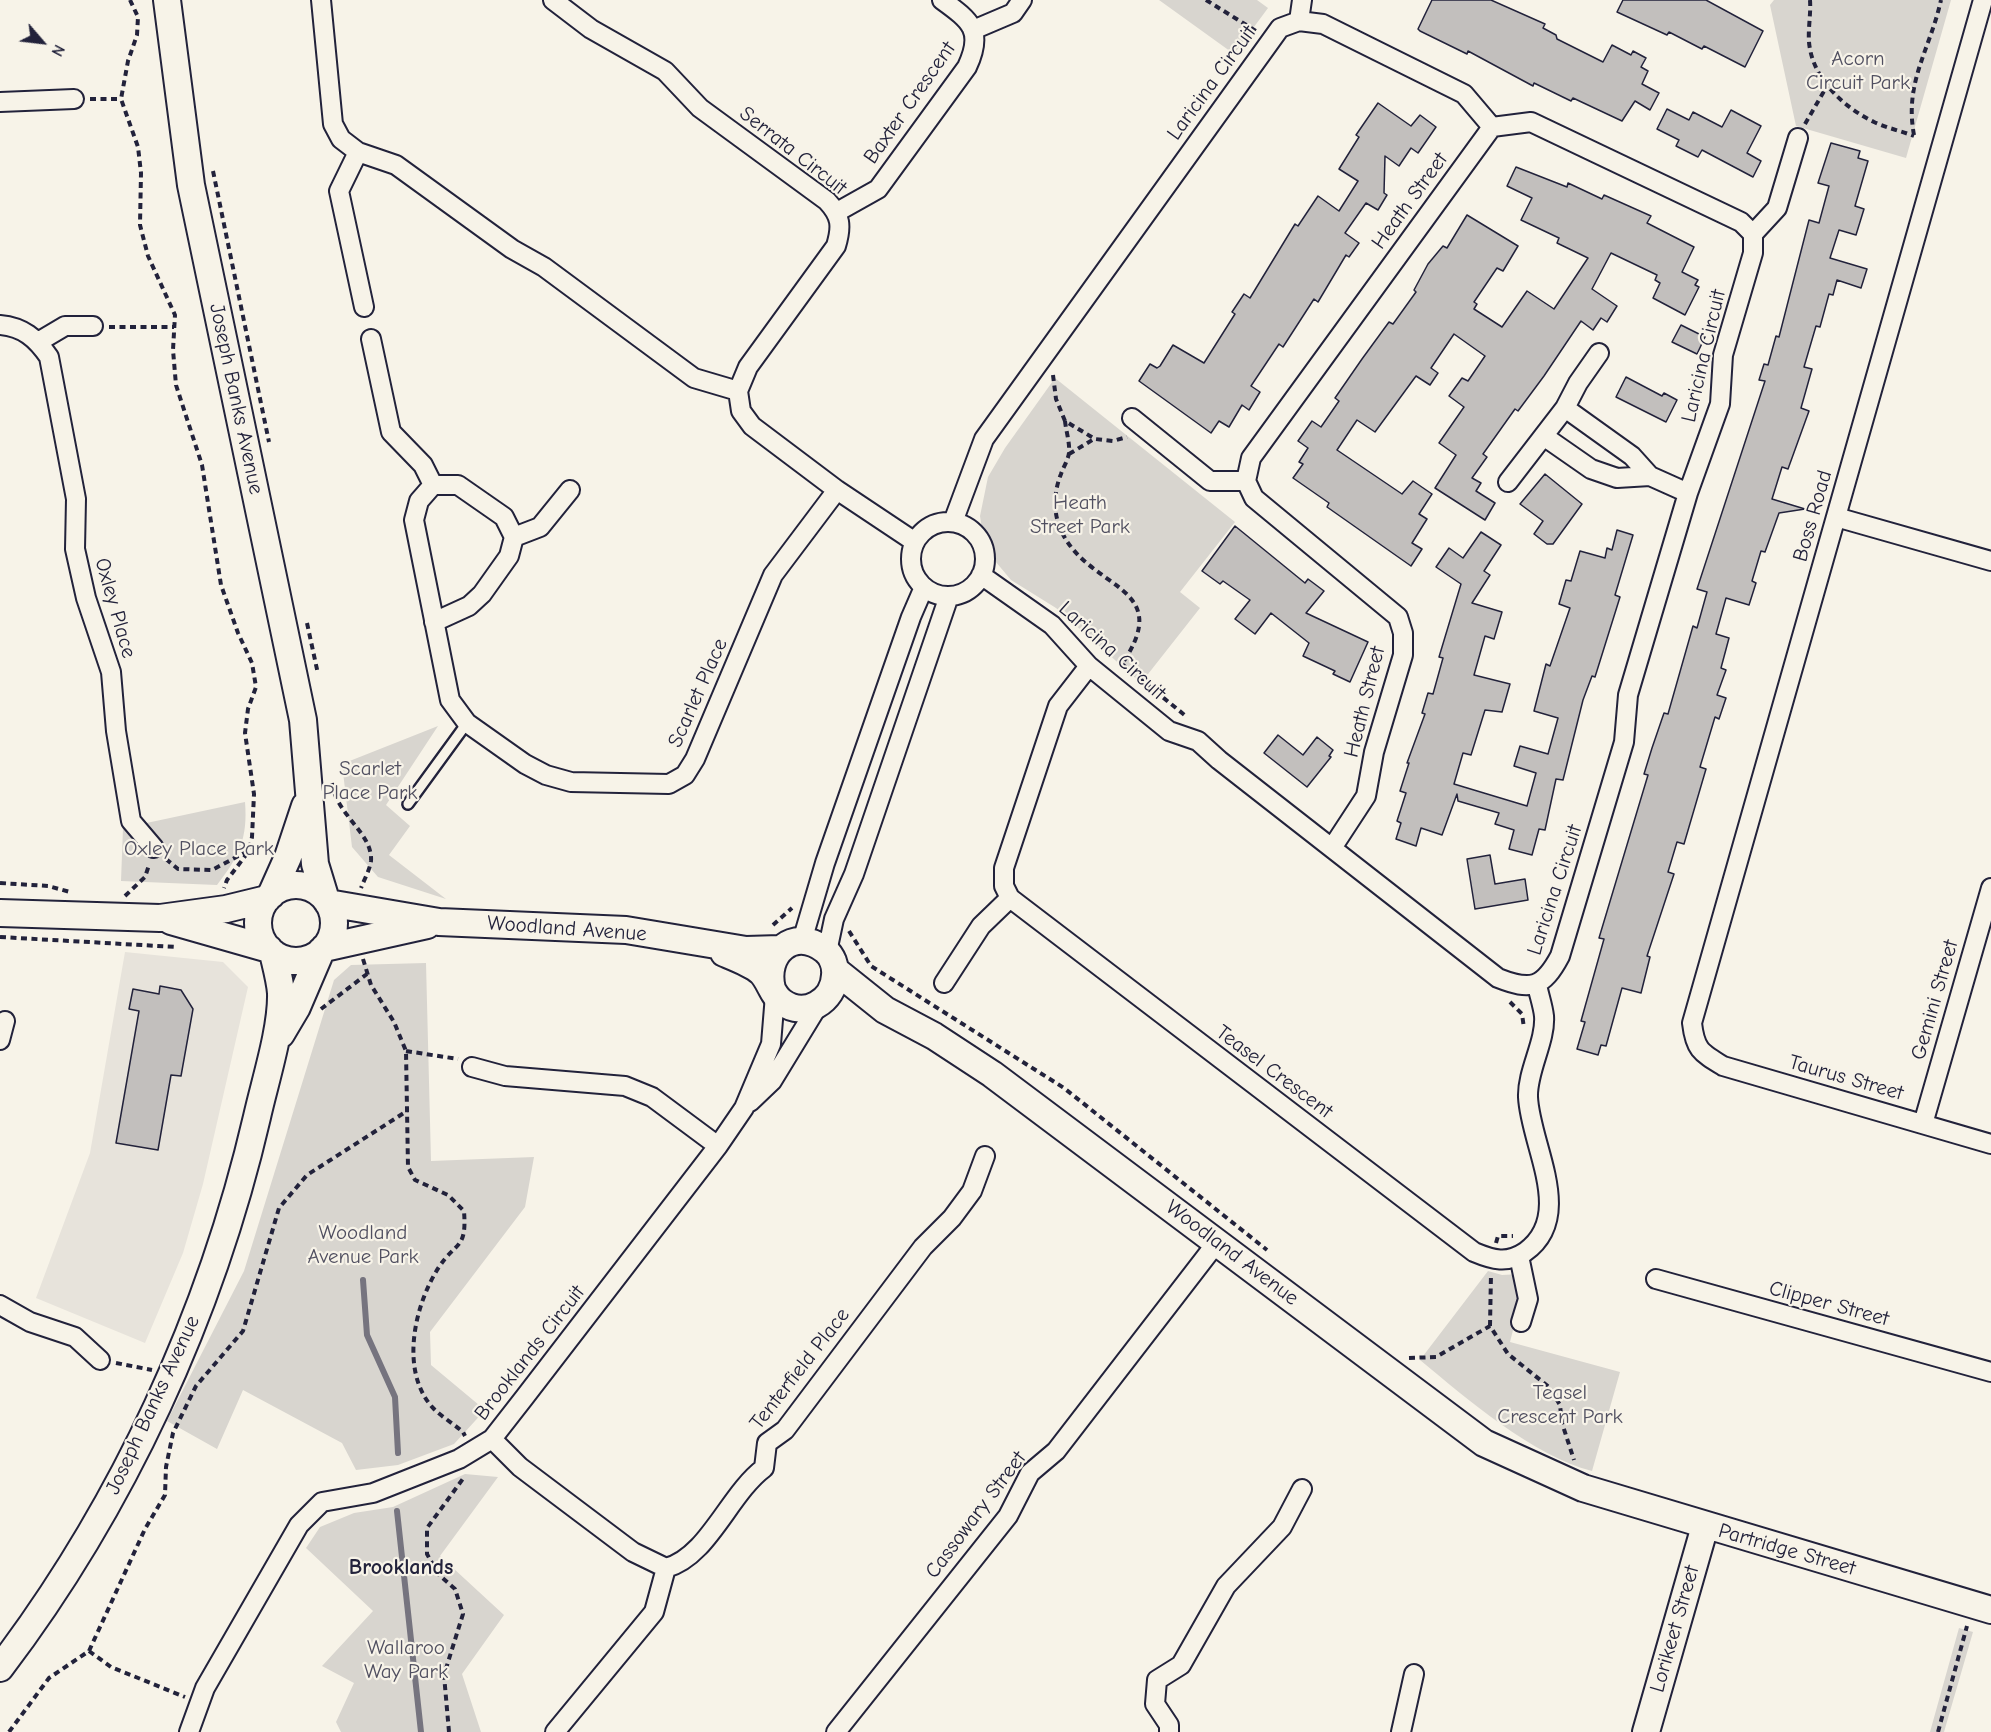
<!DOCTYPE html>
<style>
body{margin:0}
#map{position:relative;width:1991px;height:1732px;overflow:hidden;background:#f7f3e8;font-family:"Comic Neue",sans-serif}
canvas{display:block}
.north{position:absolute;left:12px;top:12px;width:60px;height:60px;-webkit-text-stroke:4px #f7f3e8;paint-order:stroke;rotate:118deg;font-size:16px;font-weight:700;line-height:24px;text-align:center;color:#22223b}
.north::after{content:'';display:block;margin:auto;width:21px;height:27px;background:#22223b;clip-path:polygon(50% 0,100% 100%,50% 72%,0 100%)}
</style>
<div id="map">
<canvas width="1991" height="1732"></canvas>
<div class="north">N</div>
</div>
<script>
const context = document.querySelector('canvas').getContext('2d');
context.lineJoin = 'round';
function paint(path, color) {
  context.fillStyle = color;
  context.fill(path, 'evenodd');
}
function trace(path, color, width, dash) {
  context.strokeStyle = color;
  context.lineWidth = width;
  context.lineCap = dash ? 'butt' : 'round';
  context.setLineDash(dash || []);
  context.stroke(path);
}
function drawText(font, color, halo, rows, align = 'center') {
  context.font = font + ' "Comic Neue",sans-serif';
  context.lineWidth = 4.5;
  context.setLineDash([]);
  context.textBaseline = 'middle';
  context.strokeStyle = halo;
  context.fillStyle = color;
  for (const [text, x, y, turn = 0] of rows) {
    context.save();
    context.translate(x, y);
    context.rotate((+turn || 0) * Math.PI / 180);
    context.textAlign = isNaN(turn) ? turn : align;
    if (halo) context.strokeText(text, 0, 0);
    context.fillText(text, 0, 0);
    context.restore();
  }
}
paint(new Path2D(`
 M125,952L223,962L248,987L203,1184L183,1253L145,1343L36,1298L90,1153Z`), '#e7e3db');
paint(new Path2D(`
 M1159,0H1257L1268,8L1234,54Z
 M1774,0H1951L1906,158L1796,126L1770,5Z
 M1055,378L1235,522L1180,592L1200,608L1141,683L1056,608L1011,580L985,549L980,516L988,477L1005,448Z
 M438,726L386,805L410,826L389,855L446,899L378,877L352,847L342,764Z
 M245,802C248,838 239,857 217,885L121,881L123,828Z
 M426,963L431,1161L534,1157L525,1207L430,1332L431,1365L485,1410L454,1444L398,1465L356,1470L342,1443L243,1390L217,1449L167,1421L244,1271L334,980L351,965Z
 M1488,1271L1502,1275L1521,1274V1298L1510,1342L1620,1372L1592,1471C1533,1456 1467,1399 1420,1360Z
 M465,1474L498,1477L440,1556L504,1615L462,1674L481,1732H341L336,1722L354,1683L322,1666L373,1611L306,1548L320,1527L354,1513L393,1507Z
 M1959,1628L1973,1632L1944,1732H1930Z`), '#d8d5cf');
trace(new Path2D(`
 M363,1280L367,1335L395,1397L398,1453
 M397,1511L421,1732`), '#76747f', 6);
const building = new Path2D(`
 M1432,0H1491L1545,24L1543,28L1556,35L1557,39L1603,62L1612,45L1631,55L1633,51L1646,58L1641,67L1648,71L1642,84L1659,93L1650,110L1635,101L1622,121L1573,98L1571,101L1534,83L1533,86L1468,51L1467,54L1420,31L1418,29Z
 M1623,0H1706L1763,31L1745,67L1704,46L1702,49L1669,32L1667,35L1617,12Z
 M1378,103L1411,126L1420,115L1436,127L1418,153L1411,148L1399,166L1385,156L1384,193L1387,195L1378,210L1366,203L1345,233L1359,243L1349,257L1346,255L1318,302L1314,299L1283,347L1279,344L1251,386L1260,392L1249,410L1242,405L1229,427L1219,421L1211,433L1139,381L1150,364L1157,368L1160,366L1173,345L1204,363L1235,314L1232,312L1244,294L1250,298L1295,224L1298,226L1318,196L1339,211L1358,181L1339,169L1359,137L1356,135Z
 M1667,109L1689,120L1693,112L1722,127L1731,110L1761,126L1747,153L1761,161L1753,177L1702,150L1698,157L1676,146L1679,140L1657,129Z
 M1831,143L1860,151L1858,158L1868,161L1855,206L1864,209L1856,235L1839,230L1830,258L1867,269L1861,288L1837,280L1833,295L1829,294L1820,327L1816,326L1804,367L1812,369L1801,408L1809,411L1788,469L1782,467L1772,499L1805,509L1779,513L1765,552L1761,551L1752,581L1756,583L1749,605L1726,598L1716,634L1729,638L1721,668L1726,670L1717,695L1726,698L1719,719L1715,717L1700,767L1706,769L1684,844L1677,842L1668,872L1674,874L1647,956L1650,957L1641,993L1622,988L1606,1046L1601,1045L1598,1055L1577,1049L1585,1022L1581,1021L1604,939L1599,938L1648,775L1644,774L1652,748L1664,713L1668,714L1693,626L1697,628L1707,592L1697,589L1765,381L1759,380L1764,364L1768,365L1776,336L1779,337L1809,220L1819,223L1829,186L1818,183Z
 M1516,167L1567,187L1568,183L1602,199L1604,195L1651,216L1647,223L1694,247L1682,272L1698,280L1695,285L1699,287L1685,315L1653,298L1660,283L1655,280L1657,275L1611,253L1592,289L1617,306L1607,322L1601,318L1593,330L1581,321L1544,376L1518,411L1515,409L1483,454L1487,457L1472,478L1481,483L1476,491L1495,503L1485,520L1435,488L1456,455L1439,443L1464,407L1449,396L1462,378L1468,381L1485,356L1454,334L1431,368L1438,373L1430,385L1416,376L1375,432L1357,420L1337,450L1402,494L1413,481L1432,494L1419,514L1427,519L1412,543L1422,549L1411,566L1327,507L1329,503L1293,478L1303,464L1299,462L1308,448L1298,441L1312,421L1321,427L1339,401L1335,398L1362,359L1389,322L1393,324L1416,292L1414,290L1428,264L1443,246L1447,248L1467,215L1518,246L1503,271L1497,268L1474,302L1477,304L1474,309L1502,327L1527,291L1554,309L1588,258L1557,243L1559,238L1521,220L1532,198L1507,186Z
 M1681,325L1705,337L1697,354L1672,342Z
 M1626,377L1662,396L1664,393L1677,400L1666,422L1616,397Z
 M1545,474L1582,504L1553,544H1547L1534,534L1543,521L1520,504Z
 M1235,526L1305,583L1308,579L1324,591L1306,613L1368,642L1350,682L1333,674L1335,671L1303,656L1309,643L1271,613L1255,634L1235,619L1250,600L1223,581L1220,584L1202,571Z
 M1617,530L1633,535L1615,595L1620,597L1595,677L1592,676L1583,700L1563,780L1556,779L1545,830L1539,829L1532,855L1509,849L1514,830L1495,824L1499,813L1458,801L1457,794L1442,835L1421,828L1416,846L1396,839L1401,823L1397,821L1406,793L1400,791L1409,763H1407L1425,714L1422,713L1428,693L1433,694L1443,658L1439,657L1461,584L1436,567L1449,548L1463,558L1481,532L1501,545L1484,571L1490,575L1472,603L1502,612L1494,639L1485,636L1474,675L1510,684L1502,712L1485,710L1471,755L1463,753L1454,784L1527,806L1536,773L1514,766L1520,746L1548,754L1558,718L1534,711L1546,664L1550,666L1570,608L1559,604L1566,580L1571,581L1580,551L1605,558L1607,548L1612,550Z
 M1278,735L1303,755L1317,737L1333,750L1329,756L1331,757L1307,787L1264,753Z
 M1490,855L1495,884L1525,879L1528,900L1475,909L1467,859Z
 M160,986L181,990L193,1009L181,1076L171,1075L158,1150L116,1143L139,1011L129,1009L133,989L159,994Z`);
paint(building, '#c2bfbd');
trace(building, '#22223b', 1.5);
const lane = new Path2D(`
 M408,804L467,723`);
const street = new Path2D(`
 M321,0L333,124L341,139L358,152L396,165L512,249L544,267L694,378L738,391
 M553,0L591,29L665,71L700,108L827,201C841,216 842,226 836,246L748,367L738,391L741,411L752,426L837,490L915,542
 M1983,0L1692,1023C1695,1049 1700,1052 1723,1066L1991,1144
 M1299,21L1302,0
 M973,30L1013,13L1022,0
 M0,102L74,99
 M358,152L339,191L364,307
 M837,212L878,189L967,67C984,31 971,21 942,0
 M1753,234L1777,208L1798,138
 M0,325C23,327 36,338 49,357L76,499L75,549L86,598L111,672L116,731L131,821L154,848
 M371,339L391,432L423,465L433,485
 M38,342L65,326H93
 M1565,408L1578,383L1599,353
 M1132,418L1210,481H1246
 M1650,476L1688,493
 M1508,482L1565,408L1632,456L1650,476L1617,478L1591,469L1545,437
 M1836,517L1991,561
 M953,522L984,439L1280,28L1299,21L1323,24L1464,94L1492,127L1531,122L1741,222L1753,234V253L1723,355L1720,404L1688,493L1628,695L1624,742L1560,956C1543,988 1531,991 1498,978L1219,760L1198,741L1169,731L1089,666L1052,625L981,575
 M911 559a37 37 0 1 1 74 0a37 37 0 1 1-74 0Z
 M514,537L540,527L570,490
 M434,622L469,606L482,594L509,556L514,537L504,517L458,485H433L419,501L414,520L450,700L467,723L525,764L546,775L571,782L669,784L685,775L695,759L773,575L837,490
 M1089,666L1058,706L1004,868V886L1010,898L1474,1252C1493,1260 1507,1264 1525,1252C1576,1216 1530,1145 1528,1097C1527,1071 1546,1041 1544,1016C1543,1006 1539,995 1537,985
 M1332,848L1366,796L1374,752L1403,655V633L1398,617L1254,498L1246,481L1251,458L1492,127
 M802,941L825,863L911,617L924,587
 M827,952L834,919L854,874L949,596
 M944,983L981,926L1010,898
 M0,1040L5,1021
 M472,1067L505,1076L625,1086L652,1097L718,1146
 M750,1102L772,1081L819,1004
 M1923,1124L1991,888
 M1519,1256L1528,1299L1521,1322
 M1656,1279L1991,1372
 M0,1305L30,1322L75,1337L100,1360
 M492,1439L520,1467L633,1552L666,1568C708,1557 729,1494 764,1468L767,1443L785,1430L923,1247L952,1218L972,1191L985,1156
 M189,1732L205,1688L299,1525L322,1502L373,1493L459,1459L492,1439L524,1398L718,1146L744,1108L771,1044L775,995
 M555,1732L654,1612L666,1568
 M836,1732L1008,1516L1030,1473L1056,1451L1218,1241
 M1169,1732V1725L1155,1704L1157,1680L1181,1665L1226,1586L1282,1527L1302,1489
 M1401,1732L1414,1674`);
const secondary = new Path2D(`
 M167,0L191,185L303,720L315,864L326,900
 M258 923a38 38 0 1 1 76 0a38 38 0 1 1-76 0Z
 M271,895L288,857L305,806
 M328,903L439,922L626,930L746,950L780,949
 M0,913L160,918L226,909L267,899
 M171,921L269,949
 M324,948L427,925
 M724,953C736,958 752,964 761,972C770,981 772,995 782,1002C805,1019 834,1001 835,975C836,966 832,956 825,950C793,926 763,954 772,989
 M835,970L885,1010L934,1036L992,1074L1484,1443L1583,1488L1991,1610
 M281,1034L297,1007L321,951
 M0,1668C123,1506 211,1315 257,1117C265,1081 282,1029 281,993C280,980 276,966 273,953
 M1646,1732L1705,1526`);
trace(lane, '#22223b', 14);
trace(street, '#22223b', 22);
trace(secondary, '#22223b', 30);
trace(new Path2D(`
 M130,0L138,17L137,35L128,61L121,99L138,147L141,173L140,225L148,256L175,315L173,350L176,385L202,465L221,585L238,633L252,663L256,687L248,709L245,733L254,794L252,837L249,851L227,880L224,888
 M1206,0L1256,31
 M1810,0C1811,14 1808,28 1809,42C1812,78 1843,107 1874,122C1887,128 1901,131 1914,136
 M90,99H121
 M1805,124L1827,86
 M1914,135C1904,82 1930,50 1941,0
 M213,171L269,442
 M109,327H174
 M1053,375L1056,399L1065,421L1095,439L1113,441L1127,437
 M1065,421C1066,431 1070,443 1069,453C1068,460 1063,468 1061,474C1054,491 1053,511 1060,528C1086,591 1177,583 1122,664L1187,717
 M1069,454L1094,439
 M307,623L318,674
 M332,783C336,815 373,833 371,861C370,869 364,880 361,888
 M166,859L178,869L212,870L246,852
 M0,883L48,886L70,892
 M125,896L145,877L149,865
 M773,925L792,908
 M849,931L871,966L1064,1088L1267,1250
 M0,937L176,947
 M363,959L371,985L394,1022L406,1051L408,1167L415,1180L448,1195L464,1211C467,1250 456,1241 439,1267C414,1305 399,1373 434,1409C442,1417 454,1424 463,1432L465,1436
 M1510,1002L1522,1014L1524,1028
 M321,1009L367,974
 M406,1051L458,1059
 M1496,1243L1498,1236H1513
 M1490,1326L1491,1274
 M1409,1358L1436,1357L1490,1326L1508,1354L1549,1387L1560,1405L1562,1423L1574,1460
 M116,1363L152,1370
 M89,1651L111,1667L185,1697
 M9,1732L49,1678L89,1651L145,1529L165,1495L166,1467L173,1433L196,1386L243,1331L279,1208L307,1175L407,1111
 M449,1732L444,1675L463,1614L455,1589L438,1574L427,1554V1528L465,1476
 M1938,1732L1967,1626`), '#22223b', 4, [6, 4.5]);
trace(lane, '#f7f3e8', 9);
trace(street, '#f7f3e8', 18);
trace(secondary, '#f7f3e8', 26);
drawText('21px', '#504f60', '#f7f3e8', [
 ["Acorn",1858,59],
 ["Circuit Park",1858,83],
 ["Heath",1080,503],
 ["Street Park",1080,527],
 ["Scarlet",370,769],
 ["Place Park",370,793],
 ["Oxley Place Park",199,849],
 ["Woodland",363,1233],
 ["Avenue Park",363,1257],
 ["Teasel",1560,1393],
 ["Crescent Park",1560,1417],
 ["Wallaroo",406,1648],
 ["Way Park",406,1672]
]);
drawText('21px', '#22223b', '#f7f3e8', [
 ["Laricina Circuit",1212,83,-54],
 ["Baxter Crescent",910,103,-55],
 ["Serrata Circuit",793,151,38],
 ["Heath Street",1410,201,-54],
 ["Laricina Circuit",1704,356,-77],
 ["Joseph Banks Avenue",236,399,78],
 ["Boss Road",1813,516,-74],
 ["Oxley Place",115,608,74],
 ["Laricina Circuit",1112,651,42],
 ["Scarlet Place",698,693,-66],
 ["Heath Street",1365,702,-76],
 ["Laricina Circuit",1555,890,-72],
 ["Woodland Avenue",567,929,4],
 ["Gemini Street",1935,1000,-74],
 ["Teasel Crescent",1274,1072,37],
 ["Taurus Street",1846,1078,16],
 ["Woodland Avenue",1232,1253,37],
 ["Clipper Street",1829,1304,15],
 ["Brooklands Circuit",530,1353,-52],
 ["Tenterfield Place",800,1369,-52],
 ["Joseph Banks Avenue",153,1405,-65],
 ["Cassowary Street",976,1515,-53],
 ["Partridge Street",1787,1550,16],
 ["Lorikeet Street",1675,1629,-74]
]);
drawText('bold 22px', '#22223b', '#f7f3e8', [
 ["Brooklands",401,1568]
]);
</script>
